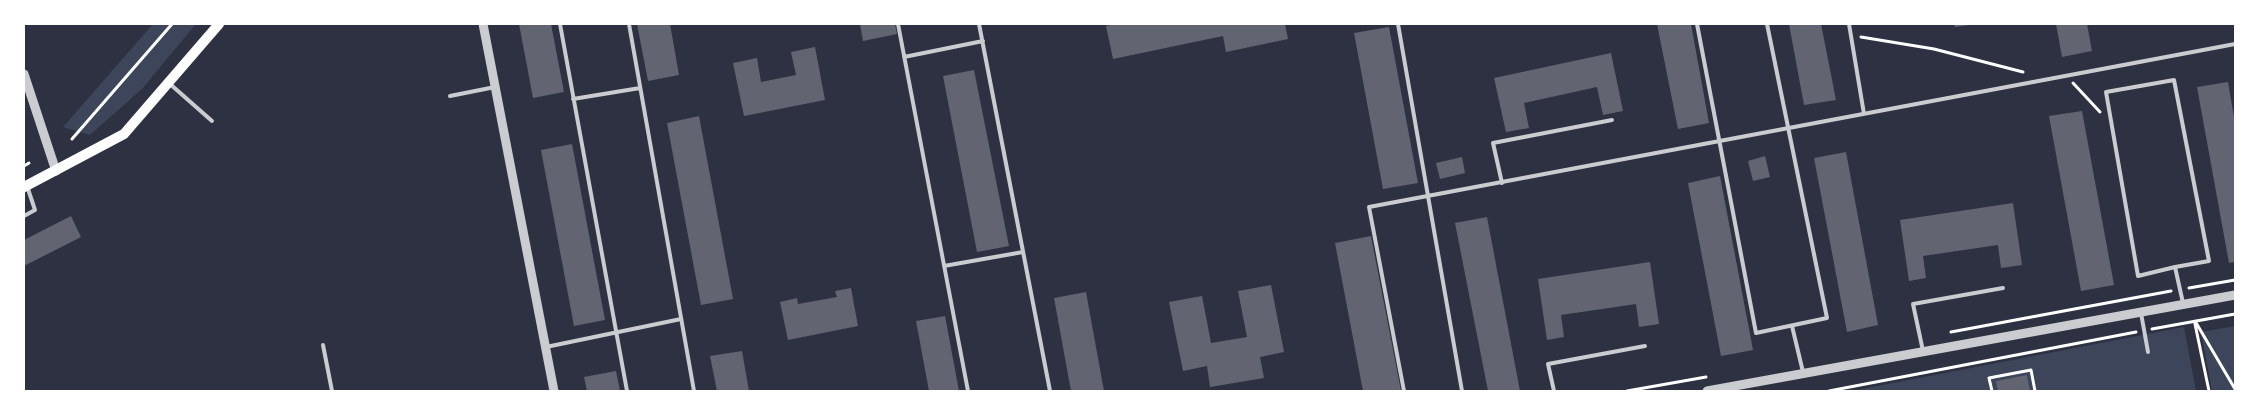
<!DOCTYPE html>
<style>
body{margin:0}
#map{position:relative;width:2259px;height:415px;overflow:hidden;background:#2d3142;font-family:"Noto Serif",serif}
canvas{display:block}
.frame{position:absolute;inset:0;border:25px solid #fff;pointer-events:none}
</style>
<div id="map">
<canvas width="2259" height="415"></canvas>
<div class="frame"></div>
</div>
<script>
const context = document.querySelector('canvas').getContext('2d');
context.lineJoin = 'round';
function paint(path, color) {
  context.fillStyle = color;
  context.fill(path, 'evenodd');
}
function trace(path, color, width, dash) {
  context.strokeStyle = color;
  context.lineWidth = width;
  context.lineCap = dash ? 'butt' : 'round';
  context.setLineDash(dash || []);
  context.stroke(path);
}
paint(new Path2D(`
 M153,24H196L142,89L90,135L63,127Z
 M2235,326V391H2212L2201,332Z
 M2184,327L2196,391H1851Z`), '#3c4559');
paint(new Path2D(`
 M519,24H551L564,92L533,98Z
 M637,24H670L679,75L648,81Z
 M860,24H895L897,34L863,41Z
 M1116,24H1285L1288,39L1226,52L1223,36L1113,59L1106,26Z
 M1657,24H1691L1709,123L1678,129Z
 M1789,24H1821L1836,100L1804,105Z
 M1954,24H1969V25L1955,27Z
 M2056,24H2087L2092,51L2062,57Z
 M1389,27L1418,183L1383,189L1354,33Z
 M815,47L825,100L744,116L733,63L757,58L761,82L796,75L791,52Z
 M1611,53L1623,111L1603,115L1597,87L1524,103L1529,128L1506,132L1494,78Z
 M974,70L1009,246L977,252L943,76Z
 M2228,82L2235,123V262L2229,263L2197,87Z
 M2082,111L2114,285L2081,291L2049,116Z
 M699,116L733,299L701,305L667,123Z
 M572,144L605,320L574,326L541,150Z
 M1846,152L1878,325L1847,332L1814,158Z
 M1765,156L1770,177L1753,181L1748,161Z
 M1462,157L1465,173L1440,179L1436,163Z
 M1720,176L1753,350L1721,356L1688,183Z
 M2013,203L2022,265L2001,268L1998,245L1923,256L1926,278L1909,281L1900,220Z
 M71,216L81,237L24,266V240Z
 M1487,217L1520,391H1488L1455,223Z
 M1371,236L1401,391H1363L1335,243Z
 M1650,262L1659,324L1639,327L1636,304L1561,315L1564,337L1547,340L1538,279Z
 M1271,285L1284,352L1260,357L1264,378L1210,387L1207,366L1183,371L1169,302L1202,296L1211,343L1247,337L1238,291Z
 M851,288L858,326L788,340L780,302L797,298L798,304L837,297L835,291Z
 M1086,292L1104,391H1071L1054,298Z
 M945,316L959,391H929L916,321Z
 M742,351L749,391H717L710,356Z
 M616,371L620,391H587L584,377Z
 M2027,375L2030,391H1998L1996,381Z`), '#626471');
trace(new Path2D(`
 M1861,37L1934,49L2023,72
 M2073,83L2100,112
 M72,139L172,24
 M24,166L29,163
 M2189,288L2235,280
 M2195,321L2235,389
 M2195,324L2209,391
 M2152,329L2235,314
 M1951,332L2171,291
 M1627,391L1706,377
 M1829,391L2136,332
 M1992,391L1989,378L2031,370L2035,391`), '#fff', 3);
trace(new Path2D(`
 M560,24L627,391
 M629,24L694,391
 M898,24L968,391
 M979,24L1050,391
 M1398,24L1462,391
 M1697,24L1756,333L1827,318L1767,24
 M1849,24L1864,114
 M904,57L983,41
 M170,84L212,121
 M450,96L495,87
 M573,99L640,88
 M1502,183L1493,143L1612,120
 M24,216L35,210L27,186
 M944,266L1023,252
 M2175,267L2138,276L2106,92L2174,80L2209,261L2175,267L2183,303
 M2141,313L2148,352
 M1792,326L1803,372
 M323,345L332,391
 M546,347L681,319
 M1923,351L1913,304L2003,288
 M1404,391L1369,207L2235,44
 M1554,391L1548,364L1645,346`), '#caccd0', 4);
trace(new Path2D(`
 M483,24L554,391
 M24,74L56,171
 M1707,391L2235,295`), '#caccd0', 9);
trace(new Path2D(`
 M24,187L124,134L219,24`), '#fff', 10);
</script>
